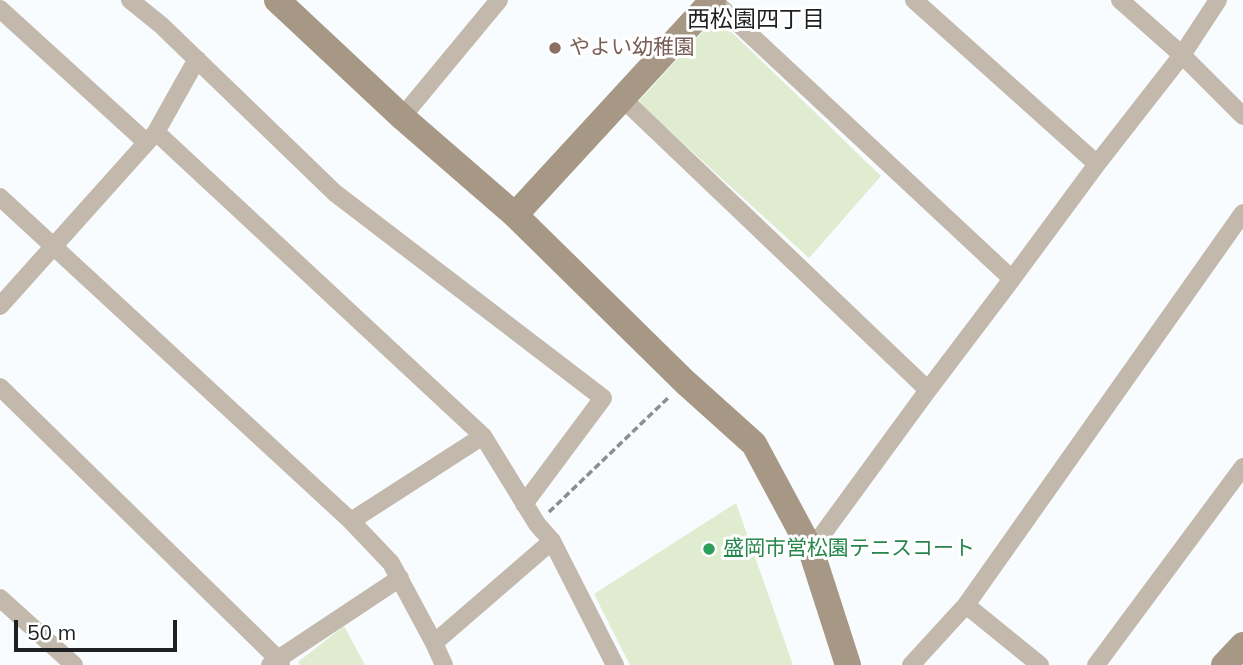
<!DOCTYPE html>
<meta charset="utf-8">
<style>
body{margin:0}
#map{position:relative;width:1243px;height:665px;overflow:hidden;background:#f8fcff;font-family:Mulish,sans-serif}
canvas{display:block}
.scale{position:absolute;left:14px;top:620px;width:163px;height:32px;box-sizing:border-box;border:4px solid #1f2021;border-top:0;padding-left:9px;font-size:21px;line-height:24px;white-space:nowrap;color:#1f2021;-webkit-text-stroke:5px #fff;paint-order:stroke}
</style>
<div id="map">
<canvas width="1243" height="665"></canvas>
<div class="scale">50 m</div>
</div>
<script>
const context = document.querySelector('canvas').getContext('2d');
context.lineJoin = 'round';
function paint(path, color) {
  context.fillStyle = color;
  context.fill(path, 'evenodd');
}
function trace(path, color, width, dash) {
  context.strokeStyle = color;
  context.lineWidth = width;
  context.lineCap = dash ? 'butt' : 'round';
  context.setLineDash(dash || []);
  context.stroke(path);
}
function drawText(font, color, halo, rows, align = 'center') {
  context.font = font + ' Mulish,"Noto Sans JP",sans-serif';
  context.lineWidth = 6;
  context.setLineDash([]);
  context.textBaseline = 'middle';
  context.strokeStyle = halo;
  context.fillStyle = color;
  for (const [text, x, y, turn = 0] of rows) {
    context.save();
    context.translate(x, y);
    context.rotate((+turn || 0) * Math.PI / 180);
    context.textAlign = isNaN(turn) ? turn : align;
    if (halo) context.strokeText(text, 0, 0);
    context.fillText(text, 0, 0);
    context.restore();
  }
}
paint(new Path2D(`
 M716,17L881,176L809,258L638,102Z
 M736,503L793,665H630L594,594Z
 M344,626L365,665H300L298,662Z`), '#dfeccf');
trace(new Path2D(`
 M549,512L668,398`), '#8c8e90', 3.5, [7, 3.5]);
trace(new Path2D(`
 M130,0L161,25L335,193L603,398L524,504
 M713,0L1012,279L1097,164L914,0
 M1120,0L1182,55L1243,116
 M0,9L146,142
 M623,99L928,390L811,550
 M402,117L499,0
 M156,132L197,59
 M1097,164L1182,55L1218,0
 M0,197L351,521L483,436L156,132L0,306
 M0,387L278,659L270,665
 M928,390L1012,279
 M483,436L537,524L552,541
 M351,521L391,563L434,643
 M0,598L74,665
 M966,605L1040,665
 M281,665L278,659L400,578
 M444,665L434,643L552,541L615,665
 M911,665L966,605L1243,213
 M1096,665L1243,467`), '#c3b8ac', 18);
trace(new Path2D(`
 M277,0L402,117L515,215L685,382L754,444L811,550L848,665
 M515,215L713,0
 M1224,665L1243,645`), '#a79885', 26);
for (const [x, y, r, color] of [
 [555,48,7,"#8d6e63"],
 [709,549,7,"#2e9e5b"]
]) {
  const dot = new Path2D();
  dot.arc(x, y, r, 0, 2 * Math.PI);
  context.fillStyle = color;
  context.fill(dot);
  trace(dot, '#fff', 2.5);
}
drawText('21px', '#785e54', '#fff', [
 ["やよい幼稚園",569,48]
], 'left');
drawText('21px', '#27864d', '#fff', [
 ["盛岡市営松園テニスコート",723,549]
], 'left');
drawText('23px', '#1f2021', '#fff', [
 ["西松園四丁目",756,20]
]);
</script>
